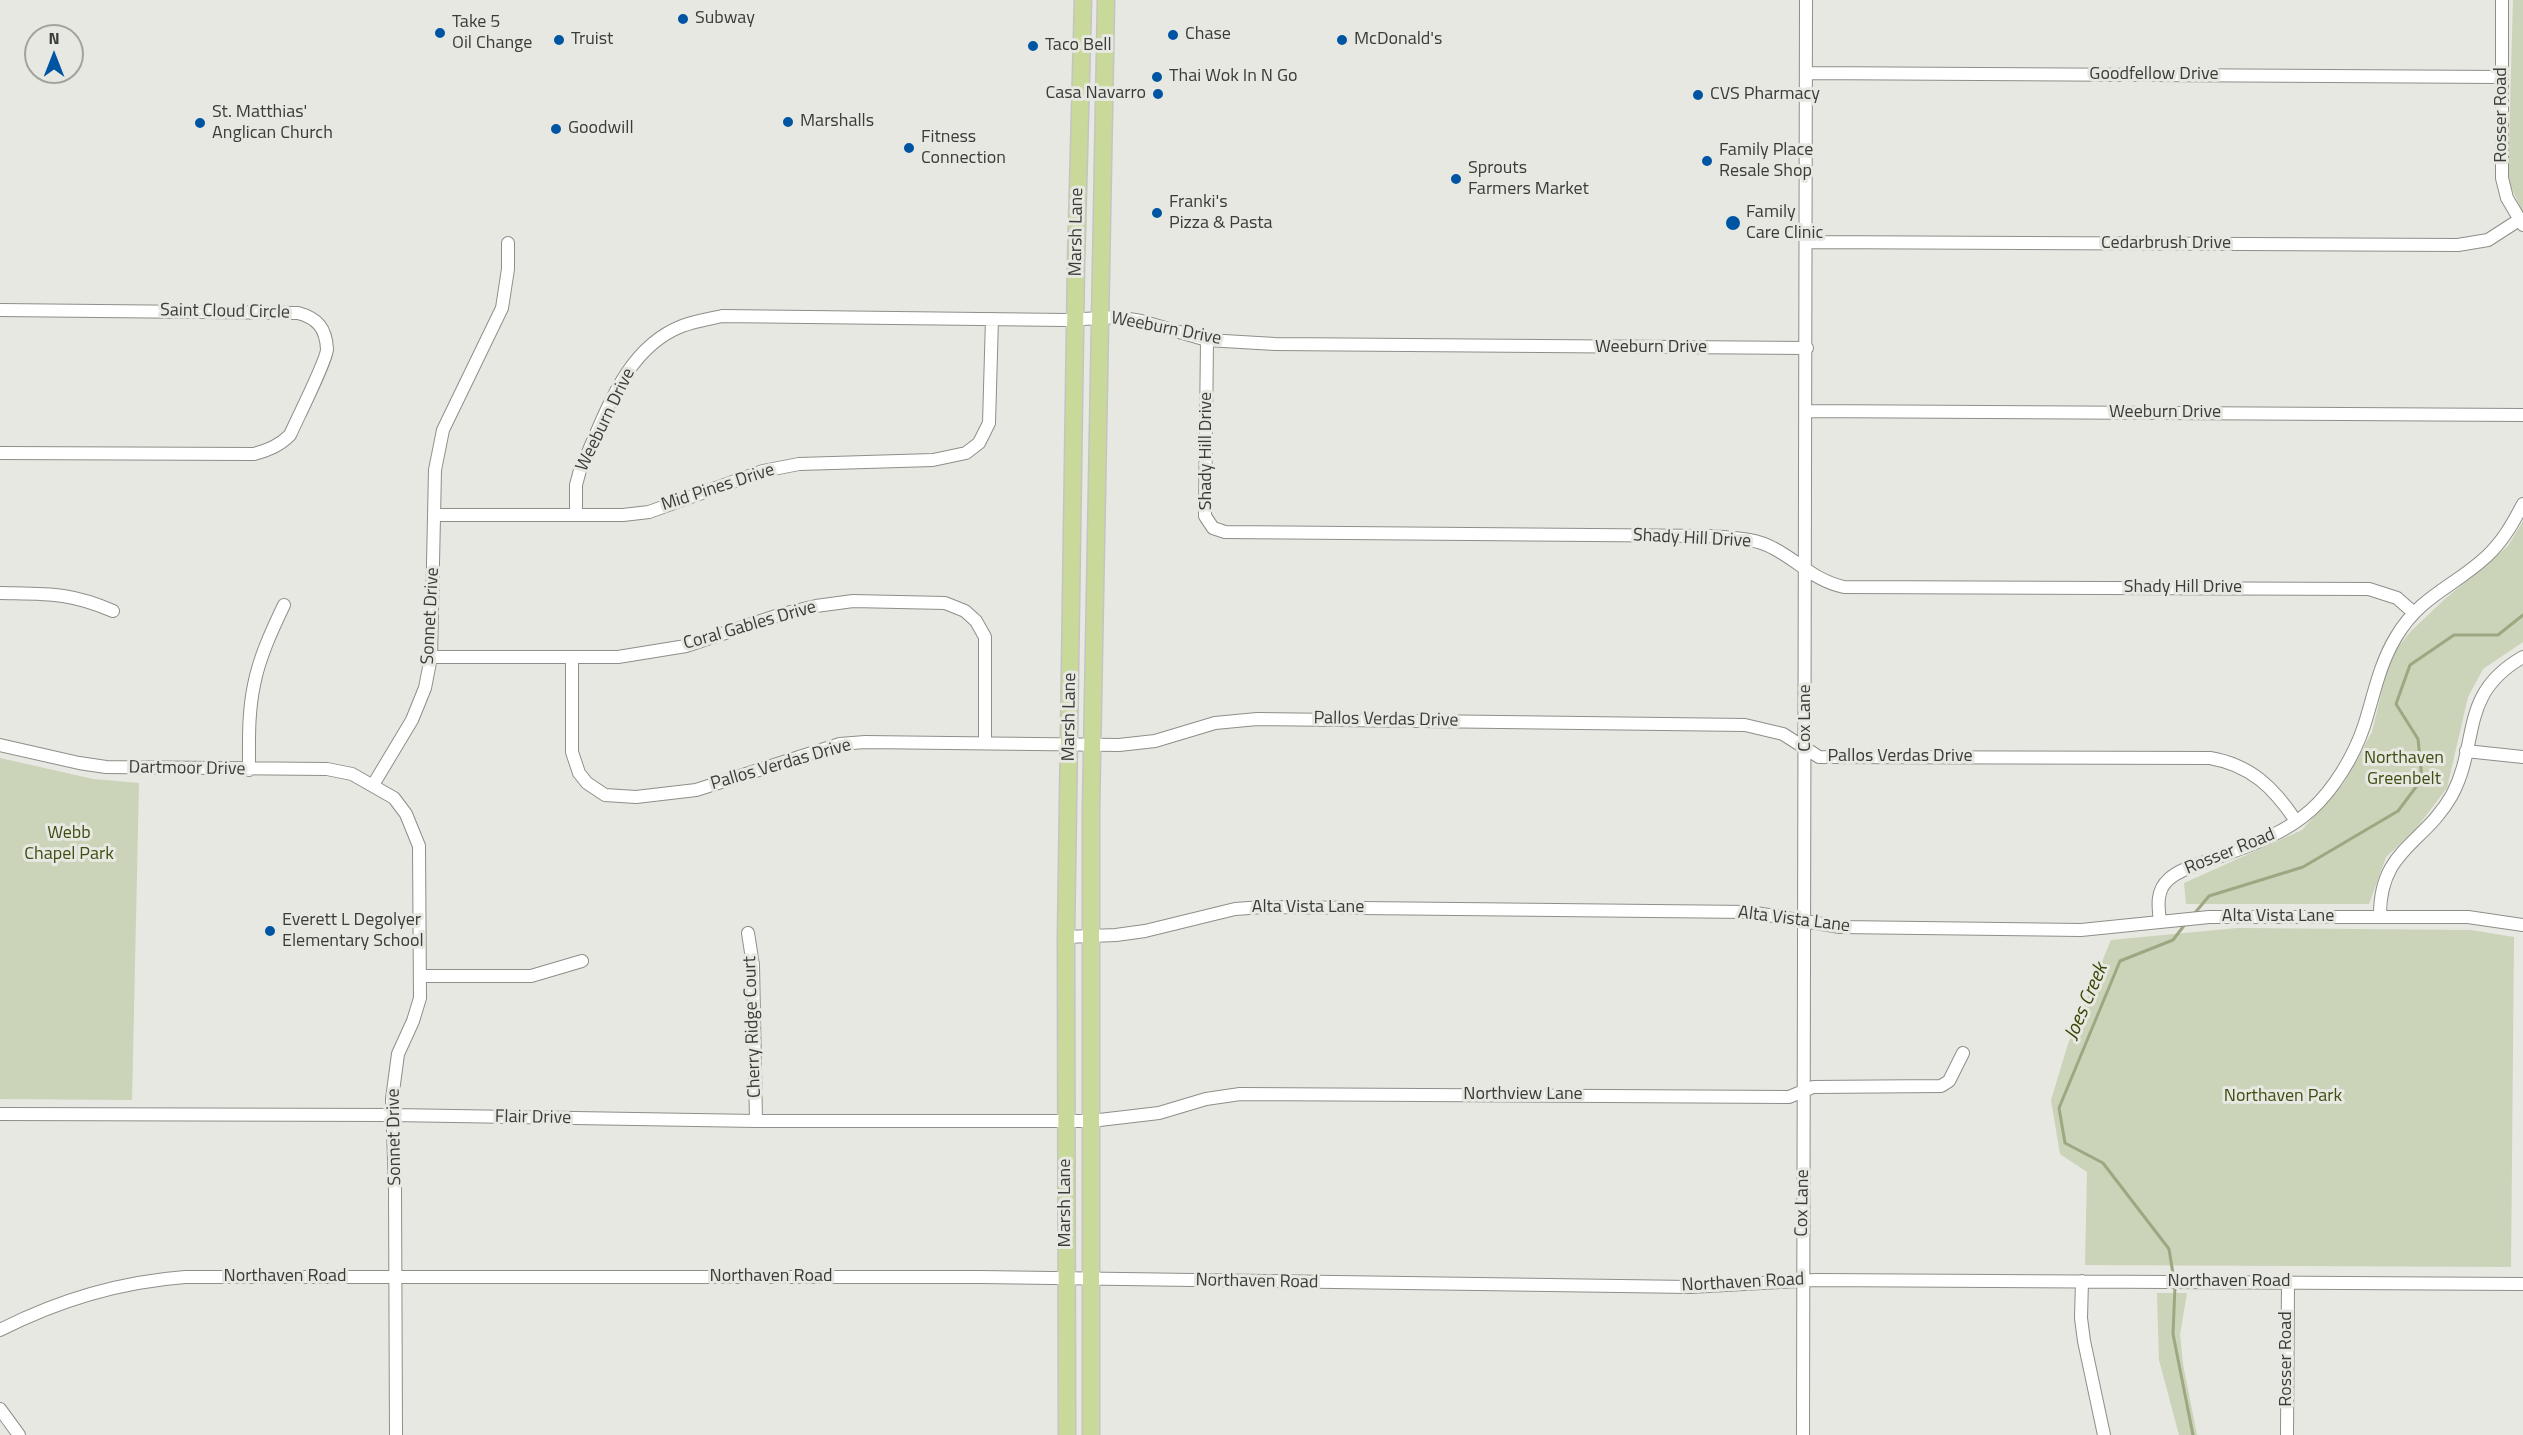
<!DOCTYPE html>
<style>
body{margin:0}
#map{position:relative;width:2523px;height:1435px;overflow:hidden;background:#e6e8e1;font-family:"Titillium Web",sans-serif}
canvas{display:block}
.north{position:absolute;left:24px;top:24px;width:60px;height:60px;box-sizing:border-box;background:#e6e8e1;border:2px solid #a2a39e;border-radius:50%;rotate:0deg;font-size:16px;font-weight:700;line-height:24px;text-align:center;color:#3b3c39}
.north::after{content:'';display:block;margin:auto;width:21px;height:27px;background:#0055a3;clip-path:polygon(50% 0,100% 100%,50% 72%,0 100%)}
</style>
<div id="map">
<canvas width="2523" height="1435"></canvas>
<div class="north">N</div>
</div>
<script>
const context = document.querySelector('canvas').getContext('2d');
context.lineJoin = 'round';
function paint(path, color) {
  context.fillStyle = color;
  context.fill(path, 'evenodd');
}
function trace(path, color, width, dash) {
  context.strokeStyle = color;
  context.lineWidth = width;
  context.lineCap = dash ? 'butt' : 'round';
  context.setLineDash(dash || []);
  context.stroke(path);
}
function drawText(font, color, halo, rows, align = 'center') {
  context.font = font + ' "Titillium Web",sans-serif';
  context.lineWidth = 6;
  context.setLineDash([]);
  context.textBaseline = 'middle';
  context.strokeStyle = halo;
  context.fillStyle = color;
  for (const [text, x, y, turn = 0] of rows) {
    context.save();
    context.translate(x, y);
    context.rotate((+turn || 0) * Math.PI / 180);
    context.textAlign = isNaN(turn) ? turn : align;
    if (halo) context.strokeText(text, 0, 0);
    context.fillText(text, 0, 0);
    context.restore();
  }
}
paint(new Path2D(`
 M2513,0H2523V213L2508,180Z
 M2523,521V642L2483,669L2468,697L2447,788L2415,830L2386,857L2369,904H2186L2184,883L2302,830L2343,784L2372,732L2390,657L2411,631L2445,599L2508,546Z
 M0,758L93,779L139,783L132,1100L0,1099Z
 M2237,928L2471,930L2514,937L2511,1267L2085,1265L2087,1172L2060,1154L2051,1100L2068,1044L2111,940Z
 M2157,1293H2187L2180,1335L2183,1364L2197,1435H2179L2159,1360Z`), '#cbd3b9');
trace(new Path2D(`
 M2194,914L2209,896L2303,867L2398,811L2422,779L2418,739L2396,704L2410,665L2454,635H2498L2523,615
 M2174,1280L2169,1249L2103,1163L2065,1143L2059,1108L2120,961L2173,940L2186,923
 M2175,1286L2173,1334L2193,1435`), '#9da882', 3);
const minor = new Path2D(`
 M2502,0V178L2507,198L2523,225
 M1806,73L2501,77
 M1807,242L2458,245L2488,240L2519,220
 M0,310L298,313C317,318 326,328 327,349C327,360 296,421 290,435C279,446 268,450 254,454L0,453
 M1207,340L1205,516L1213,528L1225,532L1713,536C1734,538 1755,538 1773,548C1800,562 1813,580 1844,587L2369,589L2397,598L2414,613
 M1807,411L2523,415
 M435,515H623L649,512L763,471L799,464L933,460L966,453L979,443L989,423L992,319
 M576,515V485L580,470C605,418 623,349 682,326C695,321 709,319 722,316L1067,320L1117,317L1141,321L1207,340L1275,344L1807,348
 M0,593C47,594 69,592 113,611
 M431,657H618L686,646L782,614L816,606L853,601L945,603L965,611L976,621L985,637V742
 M572,657V752L579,773L587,783L605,795L636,797L696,790L840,744L865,742L1119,745L1155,741L1215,723L1257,719L1745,725L1783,734L1819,757L2210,758C2251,765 2274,788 2296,821
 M0,745L79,763L106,767L327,769L352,774L394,798L406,814L419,846L420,998L413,1021L398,1054L392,1099L395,1190L396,1435
 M2466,751L2523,757
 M249,770C249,741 248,713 254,685C259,658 272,630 284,605
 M373,785L412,720L425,688L431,657L435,470L443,430L502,308L508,269V243
 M2380,917C2379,849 2424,845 2452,795C2480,742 2458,694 2523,657
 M2160,921C2158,906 2156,890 2169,879C2180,869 2197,865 2210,860C2245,847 2282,836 2311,810C2334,789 2354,756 2364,726C2374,695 2379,665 2396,637C2421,595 2454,587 2487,556C2503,541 2513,523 2523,504
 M748,933L753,965L756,1121
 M1066,937L1116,935L1145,931L1235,909L1263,907L1750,912L1840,927L2081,930L2209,917H2468L2523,925
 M420,976H531L582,961
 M0,1114L393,1115L756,1121H1091L1159,1113L1206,1099L1240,1094L1789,1097L1813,1087L1941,1086L1949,1081L1963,1053
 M2082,1281L2081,1318L2084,1341L2104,1435
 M0,1330C59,1300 119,1282 185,1277H981L1690,1287L1816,1280L2523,1284
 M0,1409L19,1435
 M1803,1435L1806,0
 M2287,1435L2288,1282`);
const major = new Path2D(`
 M1067,1435L1066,937L1076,264L1083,0
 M1091,1435V809L1106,0`);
trace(minor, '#8d8f89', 14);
trace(major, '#c4c4c4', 19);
trace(minor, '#fff', 12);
trace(major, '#c9d999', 16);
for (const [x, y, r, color] of [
 [683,19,6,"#0055a3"],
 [440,33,6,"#0055a3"],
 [1173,35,6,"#0055a3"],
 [559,40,6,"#0055a3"],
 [1342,40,6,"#0055a3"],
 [1033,46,6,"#0055a3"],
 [1157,77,6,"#0055a3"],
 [1158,94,6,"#0055a3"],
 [1698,95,6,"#0055a3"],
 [788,122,6,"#0055a3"],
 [200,123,6,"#0055a3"],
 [556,129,6,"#0055a3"],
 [909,148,6,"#0055a3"],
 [1707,161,6,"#0055a3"],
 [1456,179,6,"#0055a3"],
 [1157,213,6,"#0055a3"],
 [1733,223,8,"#0055a3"],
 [270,931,6,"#0055a3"]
]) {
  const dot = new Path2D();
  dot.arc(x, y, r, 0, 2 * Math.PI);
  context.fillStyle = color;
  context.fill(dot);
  trace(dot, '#e6e8e1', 2);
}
drawText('18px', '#3b3c39', '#e6e8e1', [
 ["Subway",695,19],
 ["Take 5",452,23],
 ["Oil Change",452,44],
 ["Chase",1185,35],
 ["Truist",571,40],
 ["McDonald's",1354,40],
 ["Taco Bell",1045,46],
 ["Thai Wok In N Go",1169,77],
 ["Casa Navarro",1146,94,"right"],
 ["CVS Pharmacy",1710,95],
 ["St. Matthias'",212,113],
 ["Anglican Church",212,134],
 ["Marshalls",800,122],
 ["Goodwill",568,129],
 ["Fitness",921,138],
 ["Connection",921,159],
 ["Family Place",1719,151],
 ["Resale Shop",1719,172],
 ["Sprouts",1468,169],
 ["Farmers Market",1468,190],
 ["Franki's",1169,203],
 ["Pizza & Pasta",1169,224],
 ["Family",1746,213],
 ["Care Clinic",1746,234],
 ["Everett L Degolyer",282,921],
 ["Elementary School",282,942]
], 'left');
drawText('18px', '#3b3c39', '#e6e8e1', [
 ["Goodfellow Drive",2154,75],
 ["Rosser Road",2502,115,-90],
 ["Marsh Lane",1077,232,-89],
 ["Cedarbrush Drive",2166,244],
 ["Saint Cloud Circle",225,312,1],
 ["Weeburn Drive",1166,329,11],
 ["Weeburn Drive",1651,348],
 ["Weeburn Drive",2165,413],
 ["Weeburn Drive",606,420,-64],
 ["Shady Hill Drive",1207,451,-90],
 ["Mid Pines Drive",718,488,-18],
 ["Shady Hill Drive",1692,539,3],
 ["Shady Hill Drive",2183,588],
 ["Sonnet Drive",431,616,-87],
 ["Coral Gables Drive",750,626,-16],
 ["Marsh Lane",1070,717,-89],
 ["Cox Lane",1806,718,-90],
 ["Pallos Verdas Drive",1386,720,1],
 ["Pallos Verdas Drive",1900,757],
 ["Pallos Verdas Drive",781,765,-16],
 ["Dartmoor Drive",187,769,1],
 ["Rosser Road",2230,852,-22],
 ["Alta Vista Lane",1308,908],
 ["Alta Vista Lane",2278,917],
 ["Alta Vista Lane",1794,920,7],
 ["Cherry Ridge Court",753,1027,-92],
 ["Northview Lane",1523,1095],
 ["Flair Drive",533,1118,1],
 ["Sonnet Drive",395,1137,-91],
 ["Marsh Lane",1066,1203,-90],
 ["Cox Lane",1803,1203,-89],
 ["Northaven Road",285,1277],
 ["Northaven Road",771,1277],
 ["Northaven Road",1257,1282,1],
 ["Northaven Road",2229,1282],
 ["Northaven Road",1743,1283,-3],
 ["Rosser Road",2287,1359,-90]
]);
drawText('18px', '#3f4d10', '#e6e8e1', [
 ["Northaven",2404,759],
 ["Greenbelt",2404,780],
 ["Webb",69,834],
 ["Chapel Park",69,855],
 ["Northaven Park",2283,1097]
]);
drawText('italic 20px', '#3a4707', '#e6e8e1', [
 ["Joes Creek",2087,1002,-67]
]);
</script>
